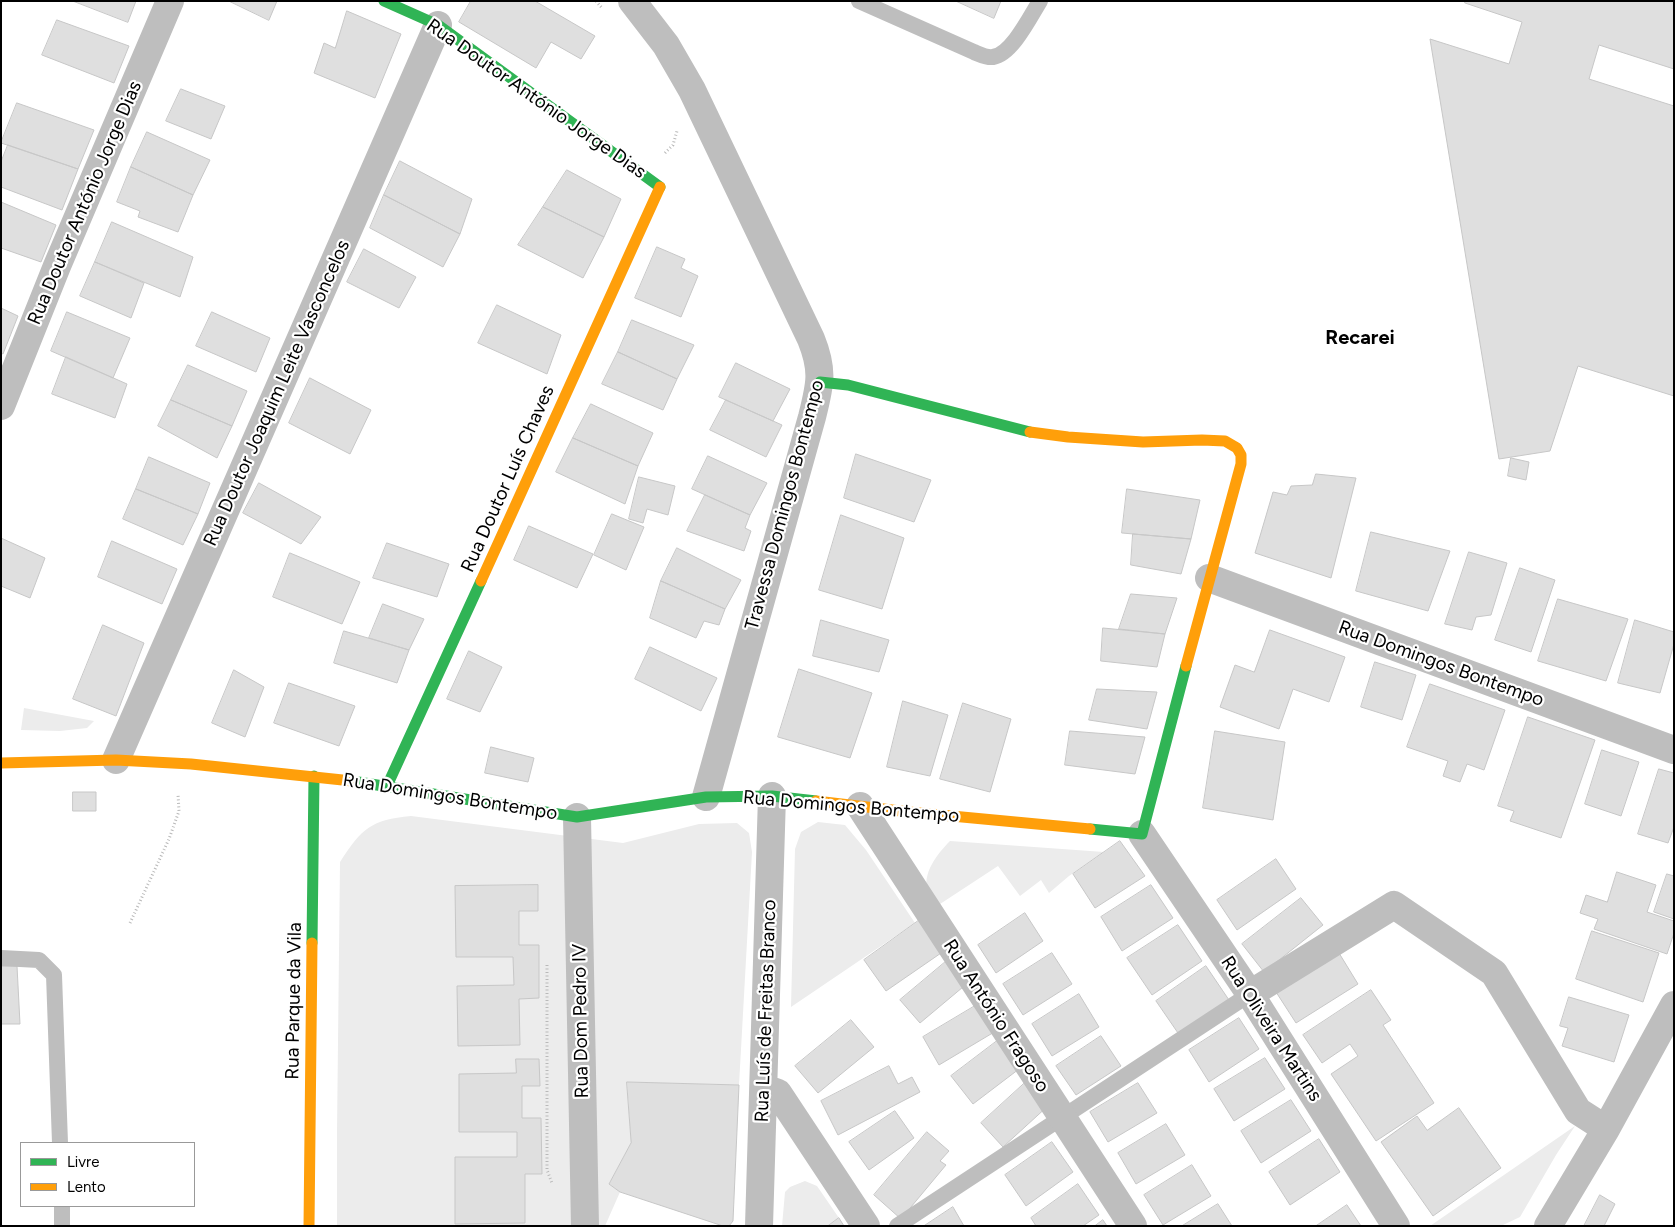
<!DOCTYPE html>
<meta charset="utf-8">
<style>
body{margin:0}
#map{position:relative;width:1675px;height:1227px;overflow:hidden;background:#fff;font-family:Figtree,sans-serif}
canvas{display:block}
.frame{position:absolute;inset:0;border:2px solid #000;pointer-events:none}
.legend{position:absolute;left:20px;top:1142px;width:175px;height:65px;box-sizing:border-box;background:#fff;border:1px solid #999;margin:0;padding:6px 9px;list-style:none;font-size:15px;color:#000}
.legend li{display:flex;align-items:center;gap:10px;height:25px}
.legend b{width:25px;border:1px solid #999}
</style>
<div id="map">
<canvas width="1675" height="1227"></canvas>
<div class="frame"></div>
<ul class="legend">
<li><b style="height:6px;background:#30b455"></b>Livre</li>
<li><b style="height:6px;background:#ff9f0a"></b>Lento</li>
</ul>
</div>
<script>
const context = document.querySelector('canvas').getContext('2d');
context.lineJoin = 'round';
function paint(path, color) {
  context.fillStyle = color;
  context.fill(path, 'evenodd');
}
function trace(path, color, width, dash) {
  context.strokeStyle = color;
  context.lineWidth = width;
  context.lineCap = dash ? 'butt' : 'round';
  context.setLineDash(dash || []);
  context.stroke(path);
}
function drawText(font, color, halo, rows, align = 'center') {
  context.font = font + ' Figtree,sans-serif';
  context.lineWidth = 4.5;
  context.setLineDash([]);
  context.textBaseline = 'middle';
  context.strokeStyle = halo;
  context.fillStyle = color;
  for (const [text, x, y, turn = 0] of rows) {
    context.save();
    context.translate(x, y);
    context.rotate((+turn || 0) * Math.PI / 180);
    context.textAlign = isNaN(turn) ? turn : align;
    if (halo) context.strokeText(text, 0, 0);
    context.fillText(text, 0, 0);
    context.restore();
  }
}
paint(new Path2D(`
 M24,708L94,721L87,728L60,731L21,730Z
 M411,816L623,843L699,824L737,823L749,833L752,852L739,1085L627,1082L631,1143L609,1184L620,1192L605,1226H337V1132L340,862C362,828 371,820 411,816Z
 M818,822L845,825L866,850L915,923L791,1007L795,849L801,832Z
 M950,841L1104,852L1069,876L1049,893L1041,880L1020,896L998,866L937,906C934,902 930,898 928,893C921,874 938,853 950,841Z
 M1575,1126L1556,1155L1520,1217L1503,1225L1430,1226Z
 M805,1181L817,1186L839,1218L828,1226H782L785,1192L790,1187Z`), '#ececec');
const building = new Path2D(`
 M73,1H136L128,22Z
 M229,1H277L269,20Z
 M471,1H535L595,36L581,59L551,42L536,68L459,22Z
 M956,1H1001L994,18Z
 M1465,1H1674V69L1599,45L1589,79L1674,106V396L1578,366L1550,451L1499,459L1430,39L1509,64L1522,22L1465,3Z
 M347,11L401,34L375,98L314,73L324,43L335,48Z
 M57,20L129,46L114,83L42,55Z
 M181,89L225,106L211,139L166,121Z
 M17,103L94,130L78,169L1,143Z
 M147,132L210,160L193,195L131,167Z
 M8,145L78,169L62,210L1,187V162Z
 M400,161L472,199L460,234L384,195Z
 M131,167L193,195L178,232L138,217L140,211L117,202Z
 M567,170L621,199L604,237L543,207Z
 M384,195L460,234L443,267L370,228Z
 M1,202L56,225L41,262L1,248Z
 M543,207L604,237L583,278L518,245Z
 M112,222L193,257L180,297L95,262Z
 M657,247L685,259L681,268L698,276L681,317L635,298Z
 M364,249L416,277L399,308L347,282Z
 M95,262L144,283L131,318L80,296Z
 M497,305L561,335L547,374L478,343Z
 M1,308L18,316L3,354L1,353Z
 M67,312L130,338L113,378L51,351Z
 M212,312L270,338L256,372L196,346Z
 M632,320L694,345L677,379L618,352Z
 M618,352L677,379L663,410L602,384Z
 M66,357L127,384L115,418L52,394Z
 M736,363L790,389L773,421L719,397Z
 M188,365L247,391L232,426L171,400Z
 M310,378L371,410L350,454L289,423Z
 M171,400L232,426L217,458L158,426Z
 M726,400L782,425L766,457L710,430Z
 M591,404L653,433L638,466L573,438Z
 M573,438L638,466L625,504L556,472Z
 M856,454L931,480L914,522L844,498Z
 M708,456L767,483L750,515L692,489Z
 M149,457L210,483L198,514L136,489Z
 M1511,458L1529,462L1526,480L1508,476Z
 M1316,474L1356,478L1331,578L1255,553L1273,492L1287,495L1291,486L1312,485Z
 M639,477L675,486L668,515L647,509L643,523L629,519Z
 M259,483L321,517L301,544L243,513Z
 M136,489L198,514L183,545L123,519Z
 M1127,489L1200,500L1191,539L1122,533Z
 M705,495L750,515L745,528L751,531L744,551L687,531Z
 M612,514L644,527L626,570L594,555Z
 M841,515L904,538L882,609L819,590Z
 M529,526L593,554L577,588L514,560Z
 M1371,532L1450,551L1428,611L1356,591Z
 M1133,534L1191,539L1181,574L1131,565Z
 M1,538L45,558L30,598L1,586Z
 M112,541L177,569L162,604L98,577Z
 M387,543L449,564L437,597L373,578Z
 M677,548L741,580L725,609L661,581Z
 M1469,552L1507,563L1491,615L1476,617L1472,630L1445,624Z
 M290,553L360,582L342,624L273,597Z
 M1520,568L1555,580L1531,652L1495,640Z
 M661,581L725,609L719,625L704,621L696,638L650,618Z
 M1131,594L1177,598L1165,634L1119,629Z
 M1558,599L1628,619L1606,681L1538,661Z
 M383,604L424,619L409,650L369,638Z
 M821,620L889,640L879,672L813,656Z
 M1635,620L1674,632V644L1660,693L1618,683Z
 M103,625L144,643L116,716L73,699Z
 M1103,628L1165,634L1157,667L1101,661Z
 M1270,630L1345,657L1329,702L1293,689L1279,729L1220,707L1235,665L1254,672Z
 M344,631L409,650L397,683L334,663Z
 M650,647L717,678L701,711L635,679Z
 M469,651L502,667L480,712L447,699Z
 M1375,662L1416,675L1402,720L1361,707Z
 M799,669L872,693L850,758L778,737Z
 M234,670L264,687L245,737L212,723Z
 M289,683L355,706L339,746L274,723Z
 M1430,684L1505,710L1484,770L1467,764L1460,782L1443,776L1448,761L1407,747Z
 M1097,689L1157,692L1147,729L1089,720Z
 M903,701L948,715L930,776L887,767Z
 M963,703L1011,719L990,792L940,779Z
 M1528,717L1595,740L1561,838L1510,821L1514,811L1498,806Z
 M1070,731L1145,737L1135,774L1065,765Z
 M1215,731L1285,742L1273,820L1203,808Z
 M491,747L534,758L528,782L485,773Z
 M1602,750L1639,762L1621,816L1585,804Z
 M1659,769L1674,773V827L1668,843L1638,834Z
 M73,792H96V811H73Z
 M1120,841L1145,876L1095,908L1073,874Z
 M1276,859L1296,889L1237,930L1217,900Z
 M1617,872L1656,885L1647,912L1674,921V933L1667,954L1594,929L1598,919L1580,913L1586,895L1607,902Z
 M1667,874L1674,876V919L1654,912Z
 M538,885V911H519V945H539V998L519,999L520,1045L458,1046L457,986L514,985L513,957H456L455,886Z
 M1151,885L1173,918L1122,951L1101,917Z
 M1301,898L1323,925L1264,972L1242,944Z
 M1025,913L1043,941L996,973L978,945Z
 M921,919L944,951L886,991L864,960Z
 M1178,925L1202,961L1152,995L1127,958Z
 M1592,931L1659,953L1643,1002L1576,979Z
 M1052,953L1072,984L1023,1015L1003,984Z
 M1339,953L1358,984L1296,1023L1276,992Z
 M949,959L969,982L920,1023L900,1000Z
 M1,966H17L20,1024H1Z
 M1206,966L1229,1000L1178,1033L1156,1001Z
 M1371,990L1391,1020L1383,1025L1434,1103L1376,1141L1331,1074L1358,1056L1350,1044L1322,1063L1303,1035Z
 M1079,994L1099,1027L1052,1056L1032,1024Z
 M1569,997L1629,1015L1614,1062L1562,1046L1568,1028L1560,1026Z
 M980,1003L996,1031L939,1065L923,1037Z
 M1239,1018L1259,1049L1209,1082L1189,1050Z
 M851,1020L874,1047L818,1093L795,1066Z
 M1101,1036L1121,1066L1076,1095L1056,1066Z
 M1001,1038L1023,1066L973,1104L951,1076Z
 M1265,1058L1285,1089L1234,1121L1214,1089Z
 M516,1059H539L540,1086H522V1118H541L542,1174H525V1223L455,1224V1157H517V1132H459V1074L516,1073Z
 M889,1066L898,1084L912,1077L920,1092L838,1135L821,1101Z
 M1027,1081L1049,1105L1003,1147L981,1123Z
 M627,1082L739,1085L733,1221L729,1226H723L620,1192L609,1184L631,1143Z
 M1138,1083L1157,1113L1108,1142L1090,1112Z
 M1291,1100L1311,1131L1261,1163L1241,1131Z
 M1459,1108L1501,1168L1433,1216L1381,1142L1417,1116L1427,1130Z
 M895,1111L914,1138L869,1170L849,1142Z
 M1166,1124L1185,1155L1136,1184L1118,1153Z
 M927,1132L949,1151L940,1161L946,1165L901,1219L874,1195Z
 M1319,1139L1340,1172L1290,1205L1269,1172Z
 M1052,1142L1073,1172L1026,1206L1005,1175Z
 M1192,1165L1211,1196L1163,1225L1144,1195Z
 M1078,1184L1099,1215L1083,1226H1036L1031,1218Z
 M1600,1195L1615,1204L1604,1226H1584Z
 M1218,1204L1232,1226H1182Z
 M1347,1205L1361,1226H1316Z
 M953,1207L964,1226H924Z
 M839,1218L844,1226H828Z
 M1103,1220L1107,1226H1095Z`);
paint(building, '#dfdfdf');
trace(building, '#c7c7c7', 1);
trace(new Path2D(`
 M596,1L602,8
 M665,153L673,145L677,131
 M130,923L169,839L179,811L178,794
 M547,965V1170L552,1183`), '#b9b9b9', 3, [1, 2.5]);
trace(new Path2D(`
 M859,1L974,52C979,54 987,58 993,57C1012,54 1030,17 1040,1
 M1,958L39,960L54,975L60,1143
 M62,1206V1226
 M897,1226L1250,994`), '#bebebe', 16);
trace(new Path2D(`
 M632,1L666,45L692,90L811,339C824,371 820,385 812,417L706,797
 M1,406L57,266L170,1
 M1209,578L1674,750
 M116,760L438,25
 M860,806L1133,1226
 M577,817L585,1226
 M1142,834L1250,994L1396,1226
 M1250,994L1394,905L1494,973L1578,1111L1606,1129
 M764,1088L778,1093L866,1226
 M759,1226L772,796
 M1548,1226L1606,1129L1674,1005`), '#bebebe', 28);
trace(new Path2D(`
 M384,1L438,25L660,187
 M820,382L848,385L1030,432
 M352,781L577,817L706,797L772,796L816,801
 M387,786L481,581
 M1090,829L1142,834L1186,666
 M312,943L314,776`), '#30b455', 11);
trace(new Path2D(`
 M1030,432L1068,437L1143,442L1202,440L1225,441L1237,448L1241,455V464L1186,666
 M481,581L660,187
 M1,763L116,760L191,764L352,781
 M816,801L909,812L1090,829
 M309,1226L312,943`), '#ff9f0a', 11);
drawText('19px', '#000', '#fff', [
 ["Rua Doutor António Jorge Dias",536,99,35],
 ["Rua Doutor António Jorge Dias",85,203,-67],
 ["Rua Doutor Joaquim Leite Vasconcelos",277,393,-66],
 ["Rua Doutor Luís Chaves",508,479,-66],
 ["Travessa Domingos Bontempo",785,505,-75],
 ["Rua Domingos Bontempo",1441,664,20],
 ["Rua Domingos Bontempo",450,797,9],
 ["Rua Domingos Bontempo",851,807,5],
 ["Rua Parque da Vila",294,1001,-89],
 ["Rua Luís de Freitas Branco",766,1011,-88],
 ["Rua António Fragoso",996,1016,57],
 ["Rua Dom Pedro IV",581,1021,-91],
 ["Rua Oliveira Martins",1271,1029,57]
]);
drawText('bold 20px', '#000', '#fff', [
 ["Recarei",1360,338]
]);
</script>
